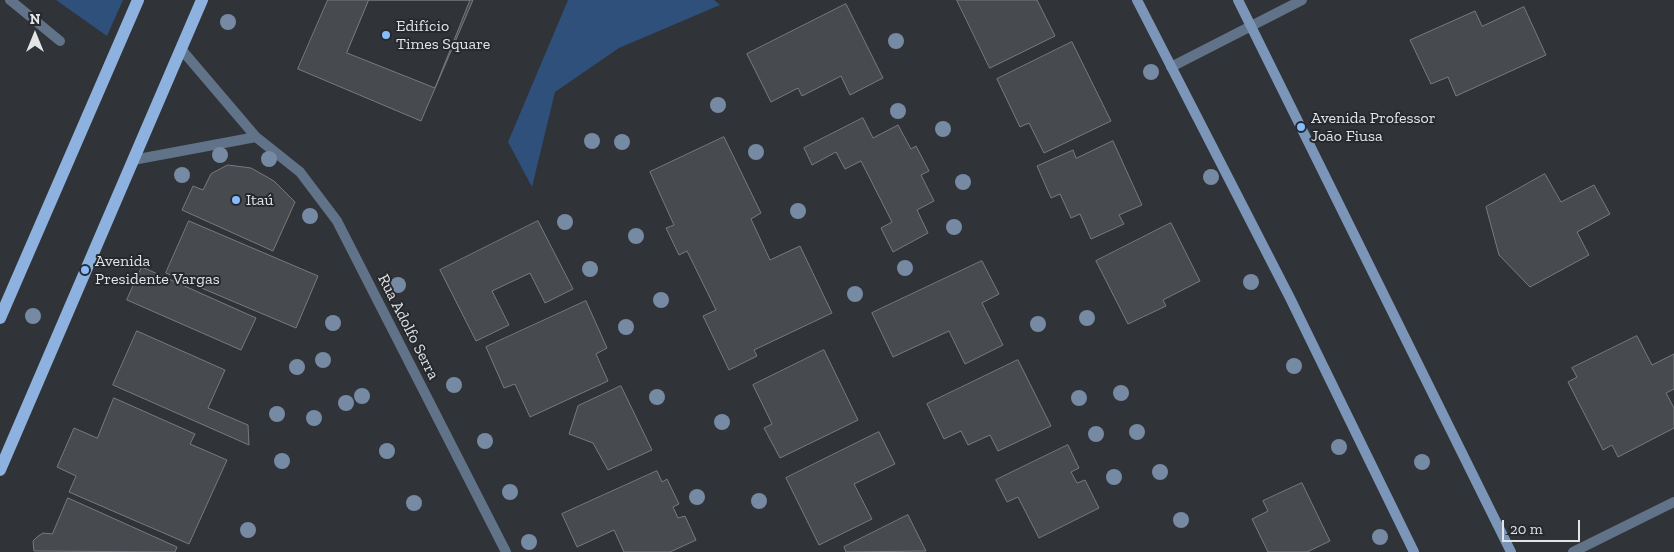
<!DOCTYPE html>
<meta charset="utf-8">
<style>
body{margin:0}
#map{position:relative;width:1674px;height:552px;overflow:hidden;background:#303337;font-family:"Zilla Slab",serif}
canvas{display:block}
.north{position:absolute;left:10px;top:10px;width:50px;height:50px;-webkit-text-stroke:4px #26292d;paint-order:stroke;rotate:0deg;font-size:14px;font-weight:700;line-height:20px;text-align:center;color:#e2e4e6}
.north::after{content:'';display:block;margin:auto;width:18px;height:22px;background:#e2e4e6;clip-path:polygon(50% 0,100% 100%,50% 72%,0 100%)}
.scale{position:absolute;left:1502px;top:520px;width:78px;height:22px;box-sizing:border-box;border:2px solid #e2e4e6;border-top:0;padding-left:6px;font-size:15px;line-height:18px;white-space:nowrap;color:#e2e4e6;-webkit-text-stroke:4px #26292d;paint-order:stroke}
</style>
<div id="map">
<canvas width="1674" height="552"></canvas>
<div class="north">N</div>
<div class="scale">20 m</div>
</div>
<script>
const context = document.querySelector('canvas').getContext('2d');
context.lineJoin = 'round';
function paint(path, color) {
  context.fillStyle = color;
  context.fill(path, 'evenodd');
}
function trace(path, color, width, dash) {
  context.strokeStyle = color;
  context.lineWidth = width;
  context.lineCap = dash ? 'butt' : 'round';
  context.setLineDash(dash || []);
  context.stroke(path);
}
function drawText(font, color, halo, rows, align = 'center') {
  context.font = font + ' "Zilla Slab",serif';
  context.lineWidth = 4;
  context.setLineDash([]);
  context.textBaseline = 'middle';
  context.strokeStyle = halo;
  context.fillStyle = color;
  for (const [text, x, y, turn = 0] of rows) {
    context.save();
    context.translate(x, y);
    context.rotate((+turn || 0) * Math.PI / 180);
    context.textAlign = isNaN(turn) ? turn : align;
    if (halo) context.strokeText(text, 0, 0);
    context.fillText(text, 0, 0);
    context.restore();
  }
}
paint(new Path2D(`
 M56,0H123L107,36Z
 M568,0H714L720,5L619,48L555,92L532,187L508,142Z`), '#2e507a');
const building = new Path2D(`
 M328,0H473L421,121L298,69Z
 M369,0H470L435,88L347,53Z
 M957,0H1037L1055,36L990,68Z
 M846,4L883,78L850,95L841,76L802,96L798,88L771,102L747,54Z
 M1524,7L1546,55L1456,96L1448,77L1431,84L1410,40L1475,11L1482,26Z
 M1072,42L1111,121L1044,153L1029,123L1020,127L997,79Z
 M863,118L873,138L898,125L911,149L916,146L929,171L921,175L934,201L917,210L928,233L893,252L881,228L892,222L861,161L845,169L836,152L812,165L804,148Z
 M724,137L761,213L751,219L770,260L800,246L832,313L754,350L757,356L729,370L703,316L716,310L687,251L679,255L666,228L674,225L650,172Z
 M1113,141L1142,205L1119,215L1124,224L1091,239L1080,214L1071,218L1060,194L1051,198L1037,166L1073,150L1076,158Z
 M228,165L251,168L274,181L295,202L273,251L182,210L193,186L203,190L211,174Z
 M1545,174L1561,202L1594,185L1610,214L1577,232L1589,255L1530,287L1499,255L1486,207Z
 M189,221L318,276L296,328L166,273Z
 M538,221L573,289L545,303L530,273L492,291L509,325L476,341L440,270Z
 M1171,223L1200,281L1163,300L1166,306L1128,324L1096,261Z
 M982,261L999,294L982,303L1003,345L965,364L949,331L893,357L872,313Z
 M142,267L256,318L241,350L127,300Z
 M586,301L607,348L596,354L608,381L530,417L515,384L504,388L486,347Z
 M137,331L225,370L208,408L248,425L249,445L113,385Z
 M1637,336L1652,365L1674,354V389L1666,393L1674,408V428L1618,457L1612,445L1603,450L1568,382L1577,377L1572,368Z
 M824,350L858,420L780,458L764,428L772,424L753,385Z
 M1018,360L1051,426L998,451L990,435L968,445L961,431L944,439L927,404Z
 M621,386L652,450L608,470L593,443L569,434L578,406Z
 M114,398L195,434L190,444L227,460L189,544L69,492L76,476L57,467L74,428L97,438Z
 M879,432L895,464L854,484L872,519L819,545L786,478Z
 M1068,445L1079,468L1071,472L1077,483L1085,480L1099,508L1039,538L1018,497L1007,502L996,480Z
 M657,471L662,482L667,479L679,504L673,507L678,518L685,516L696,540L670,552H624L614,530L577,547L562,514Z
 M1302,483L1330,541L1307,552H1268L1252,519L1268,511L1263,501Z
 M68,498L177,547L175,552L34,551L33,541L37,537L43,533L52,534Z
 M908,515L926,551L846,552L844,547Z`);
paint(building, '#474b4f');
trace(building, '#777b7f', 1);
trace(new Path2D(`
 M10,0L60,41
 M181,49L256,137L300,172L337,221L506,552
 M1171,67L1302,0
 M133,160L256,137
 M1573,552L1674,502`), '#617389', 10);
trace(new Path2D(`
 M1137,0L1290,298L1414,552
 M1238,0L1511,552`), '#7b96b9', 10);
trace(new Path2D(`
 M0,318L138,0
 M0,470L202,0`), '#8eb2df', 12);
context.fillStyle = '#768aa4';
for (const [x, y] of [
 [228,22],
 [896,41],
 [1151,72],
 [718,105],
 [898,111],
 [943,129],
 [592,141],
 [622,142],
 [756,152],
 [220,155],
 [269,159],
 [182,175],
 [1211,177],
 [963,182],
 [798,211],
 [310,216],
 [565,222],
 [954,227],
 [636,236],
 [905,268],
 [590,269],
 [1251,282],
 [398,285],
 [855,294],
 [661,300],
 [33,316],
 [1087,318],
 [333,323],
 [1038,324],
 [626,327],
 [323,360],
 [1294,366],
 [297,367],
 [454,385],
 [1121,393],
 [362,396],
 [657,397],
 [1079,398],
 [346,403],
 [277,414],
 [314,418],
 [722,422],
 [1137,432],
 [1096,434],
 [485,441],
 [1339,447],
 [387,451],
 [282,461],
 [1422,462],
 [1160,472],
 [1114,477],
 [510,492],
 [697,497],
 [759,501],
 [414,503],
 [1181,520],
 [248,530],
 [1380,537],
 [529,542]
]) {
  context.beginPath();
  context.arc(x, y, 8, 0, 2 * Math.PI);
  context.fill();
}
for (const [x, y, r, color] of [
 [386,35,5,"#87bbfc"],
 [1301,127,5,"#87bbfc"],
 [236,200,5,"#87bbfc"],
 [85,270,5,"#87bbfc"]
]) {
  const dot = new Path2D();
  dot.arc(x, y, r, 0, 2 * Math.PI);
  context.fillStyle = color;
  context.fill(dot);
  trace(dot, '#26292d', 2);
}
drawText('16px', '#e2e4e6', '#26292d', [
 ["Edifício",396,26],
 ["Times Square",396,44],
 ["Avenida Professor",1311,118],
 ["João Fiusa",1311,136],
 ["Itaú",246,200],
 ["Avenida",95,261],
 ["Presidente Vargas",95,279]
], 'left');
drawText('16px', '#e2e4e6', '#26292d', [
 ["Rua Adolfo Serra",408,327,63]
]);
</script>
